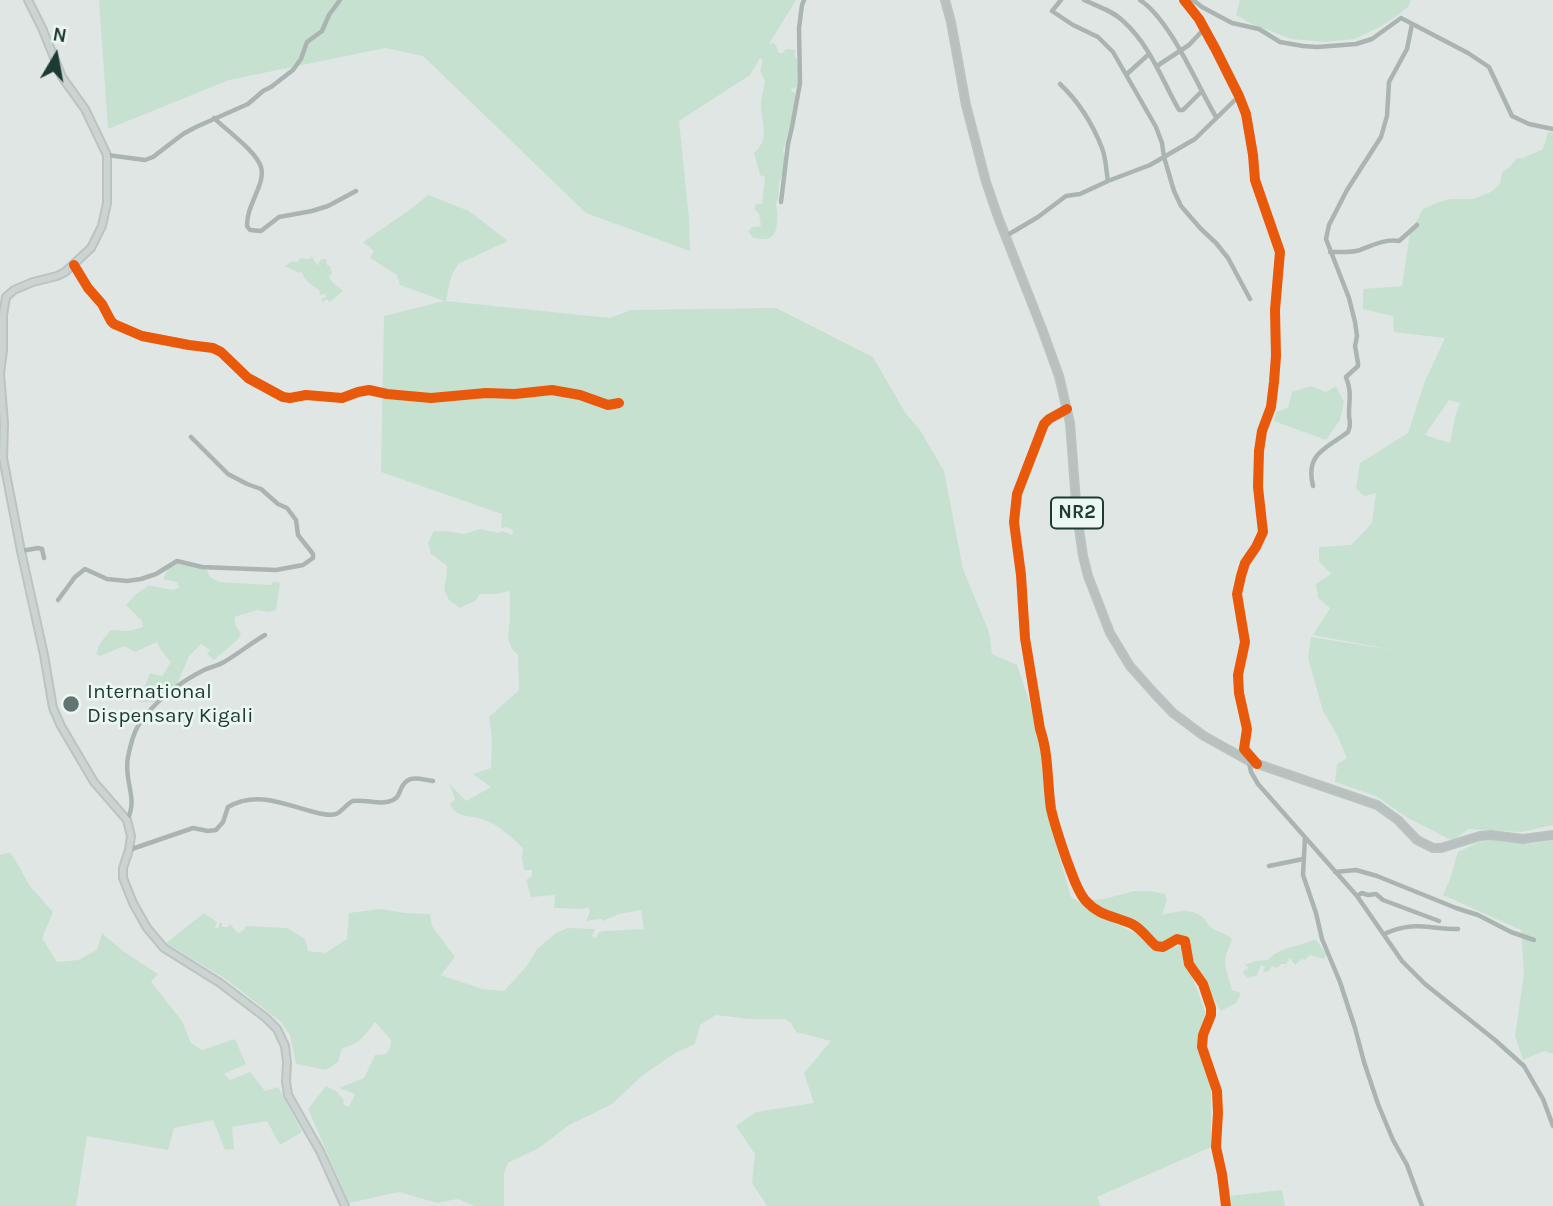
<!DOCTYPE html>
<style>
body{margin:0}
#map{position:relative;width:1553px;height:1206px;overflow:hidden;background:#e0e6e4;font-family:Karla,sans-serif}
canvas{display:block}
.north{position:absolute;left:21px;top:21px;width:70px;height:70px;-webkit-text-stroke:5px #edf7f2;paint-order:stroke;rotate:10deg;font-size:19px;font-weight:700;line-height:28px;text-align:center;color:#1d3a34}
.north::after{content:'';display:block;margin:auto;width:24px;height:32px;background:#1d3a34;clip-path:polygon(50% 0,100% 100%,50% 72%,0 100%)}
</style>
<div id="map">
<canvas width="1553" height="1206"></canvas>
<div class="north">N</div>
</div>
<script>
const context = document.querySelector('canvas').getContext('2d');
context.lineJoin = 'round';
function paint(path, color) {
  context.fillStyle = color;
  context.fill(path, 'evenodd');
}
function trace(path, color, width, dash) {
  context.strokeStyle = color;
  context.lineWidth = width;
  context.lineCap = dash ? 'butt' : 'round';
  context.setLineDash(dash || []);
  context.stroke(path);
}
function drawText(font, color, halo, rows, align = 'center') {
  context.font = font + ' Karla,sans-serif';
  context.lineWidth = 5;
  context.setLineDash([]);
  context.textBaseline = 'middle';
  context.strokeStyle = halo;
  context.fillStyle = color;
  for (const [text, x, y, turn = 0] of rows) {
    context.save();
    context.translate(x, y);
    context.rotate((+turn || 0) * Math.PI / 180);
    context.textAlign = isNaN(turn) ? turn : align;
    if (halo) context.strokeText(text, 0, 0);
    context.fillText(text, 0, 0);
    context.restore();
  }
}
paint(new Path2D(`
 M99,0H796L769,44L773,43L776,45L779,53H783L786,49L796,50L794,55C801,63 799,76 798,86L790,90L795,93V107L783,151L786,165L779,183L778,200L776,202C777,212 780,230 771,237C767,241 758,238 753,238L748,231L752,227L761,226L759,214L754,209L756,204H762L765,177L760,175L754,153C771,138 761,123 761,105C761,97 764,89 765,82L760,70L763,61L760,58L750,75L679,121L689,219L690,251L586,213L423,56L385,48L229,80L108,129Z
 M1240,0H1411L1409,6L1398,15L1383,25L1355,39L1325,42L1291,39L1252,24L1236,15Z
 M1548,132L1553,133V825L1522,832L1468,829L1453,841L1408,818L1376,796L1335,782L1337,764L1347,758L1338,737L1323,711L1308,658L1311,637L1393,650L1313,635L1330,608L1318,598L1316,584L1331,574L1319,561V547L1351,545L1372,523L1376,493L1365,496L1356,489L1360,463L1408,433L1425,381L1445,338L1394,332L1393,316L1363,309V289L1402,286L1410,233L1423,209L1439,202L1451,199H1473L1491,192L1500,184L1502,172L1509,168L1517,158H1523L1543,149ZM1449,400L1460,403L1455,417L1450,443L1425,435Z
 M428,195L469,211L508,241L458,264L451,277L446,301L610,318L631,310L776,308L873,357L906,414L920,430L944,471L963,569L989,632L992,654L1017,665L1033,713L1045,755L1048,816L1071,897L1110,921L1141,936L1157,951L1182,945L1184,955L1206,1014L1198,1040L1211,1085V1147L1097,1197L1101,1206H767L752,1183L755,1154L736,1126L756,1112L814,1103L804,1073L831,1041L796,1032L791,1023L785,1019H750L716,1015L700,1025L695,1044L675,1053L643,1075L612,1104L569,1125L539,1148L508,1163L504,1173V1206H475L457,1199L437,1203L399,1192L349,1203L308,1109L326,1086L336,1091L344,1100L343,1104L349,1107L355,1094L339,1088L364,1078L375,1055L386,1054L390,1048L391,1040L375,1022C364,1035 360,1045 342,1048L338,1062L326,1070L296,1064L290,1035L281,1022L227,980L166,943L204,913L217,922L215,928H218L220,923H222V927H228L230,924L238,933L244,930L245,926L287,928L305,939L308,951L325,953L347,939L349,913L380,909L405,913L430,914L432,926L455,957L441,975L482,989L504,991L527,966L537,949L556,933L568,928L595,929L592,936L596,938L599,932L604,931L644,929L641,910L619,914L603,921L601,919L586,921L590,912L588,907L584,909L554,908L555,895L531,897L526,880L532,876V870H524L522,858L523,848C511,837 500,826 485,820C472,815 455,818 450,804L455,799L449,783L466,801L491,787L473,774L491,768L492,740L489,717L519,690L518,655L512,649L508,639L510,619V591L495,594H480L475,601L460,608L449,600L444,590L446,579L447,566L431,554L428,543L434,531H447L464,534L480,529L499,533L502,531L512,535L513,530L506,527L501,528L502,514L381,472L384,316L444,301L400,285L397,275L370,258L374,251L363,242L411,209Z
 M312,257L318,266L319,262L322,259H326L327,265L330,266L332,273L329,276L332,282L343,291L330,302L327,299L323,302L321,299L326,297L325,294L320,295L319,290C312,286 303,279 302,272L299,273L285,266L292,261L297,262L301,258L309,259Z
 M1311,386L1326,392L1336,386L1344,402L1340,420L1326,440L1274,421L1276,412L1288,408L1292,392Z
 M170,564H180L206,569L210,577L220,582L271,585L273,581L280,583L276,610L269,612L257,610L234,617L236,626L241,634L237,640L214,660L207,654L210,650L201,644L189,656L177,684L154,702H139L150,673L162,676L171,662L161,651L157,642L135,652L124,646L100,656L96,654L100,643L111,630L128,631L143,627L142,621L126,605L136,594L149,585L171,590L179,588L177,582L163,579Z
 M1500,838L1531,844L1553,840V1054L1544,1051L1523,1060L1515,1036L1524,974L1521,930L1443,895L1450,879L1458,852L1479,842Z
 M10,852L20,868L29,885L53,912L42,938L57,962L78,960L97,950L102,933L123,951L158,974L151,982L182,1021L191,1043L202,1050L235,1039L246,1064L224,1074L230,1080L250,1072L265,1091L278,1087L302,1132L280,1145L267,1121L232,1127L234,1149L225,1150L213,1120L174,1128L168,1150L87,1136L76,1206H0V855Z
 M1134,891H1150L1165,894L1167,900L1162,915C1174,912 1189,907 1201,916C1206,919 1207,925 1212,928C1219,933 1226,933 1232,939C1230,948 1225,952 1225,961C1225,970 1230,981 1232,990L1241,993L1236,1003L1221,1011L1193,964L1188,938L1180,935L1161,943L1155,942L1142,926L1130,920L1107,912L1091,900L1104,899Z
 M1313,940H1316L1326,954L1324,959L1310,955L1305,960L1302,959L1295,965L1290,958L1286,964H1281L1277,968L1272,966L1269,971L1265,972L1263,971L1265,967L1261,965L1256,978L1255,976L1246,978L1247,976L1244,975L1243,971L1249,968L1245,965L1255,961L1268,960C1278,947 1299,947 1313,940Z
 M1282,1190L1285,1206H1232L1230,1196Z`), '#c7e1d1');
const major = new Path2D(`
 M28,0L42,28L62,77L85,109L107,155V203L102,226L91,248L65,272L57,276L33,282L14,290L6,297L3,315V350L0,373L4,424L3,458L21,551L44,655L53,708L61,726L94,782L127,820L131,836L129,850L123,868V878L133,903L147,928L164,948L220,983L266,1018L277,1029L285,1046L287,1062L286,1081L288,1095L320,1151L345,1206`);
const highway = new Path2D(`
 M945,0L951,22L966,105L986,182L998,217L1042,329L1059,376L1070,423L1077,515L1083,556L1088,576L1110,633L1130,666L1155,694L1173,713L1204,736L1249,761L1377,805L1398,820L1417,840L1433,848H1441L1480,836L1491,835L1523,839L1553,835`);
trace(major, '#bac4c1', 10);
trace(highway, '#bac4c1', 10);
trace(new Path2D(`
 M1061,0L1052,11L1073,25L1098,37L1113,52L1156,127L1162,143L1164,157L1174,191L1181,206L1201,229L1216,243L1228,258L1250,299
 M1084,0C1097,6 1113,11 1123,21C1150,45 1162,80 1179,110H1183L1201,92
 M1140,0C1170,19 1197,85 1216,117
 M1184,0L1199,19L1216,50L1239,96L1246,114L1253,155L1255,180L1280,252L1275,310L1276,356L1274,382L1271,407L1262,431L1259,451L1258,487L1263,532L1256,547L1245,563L1241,576L1237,594L1245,642L1238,675L1239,693L1247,729L1244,749L1256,763
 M1193,0L1202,7L1232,23L1259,29L1280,42L1303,46L1317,47L1356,44L1372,39L1401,18L1468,53L1489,67L1512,116L1529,124L1553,129
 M1157,66L1189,45L1204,29
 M1127,74L1149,54
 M1060,84C1078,101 1093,125 1102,148C1106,158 1106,170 1108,181
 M214,118C226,130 256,151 261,167C263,174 261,182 258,189C253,202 247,212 247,226L250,230L261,231L279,217L312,211L328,206L356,191
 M107,155L145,160L153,157L183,134L196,127L248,104L263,91L271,87L293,70L301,59L307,42L322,31L329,15L340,0
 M781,202L788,144L792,127L800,83L799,28L802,5L804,0
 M1006,236L1038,217L1066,196L1080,194L1108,181L1150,165L1195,139L1239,96
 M1330,252C1339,252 1351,253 1360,250C1373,245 1385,239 1399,241L1417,225
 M74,265L88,288L102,304L111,321L114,324L142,336L189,345L213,348L221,352L248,378L283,397L290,398L306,395L342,398L358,392L369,390L387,394L431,398L486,393L515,394L552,390L580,395L608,405L619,403
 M1067,409L1049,419L1044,424L1017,494L1014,522L1021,575L1025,638L1040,729C1049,755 1047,782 1051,809C1055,827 1061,843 1067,861C1072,873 1076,889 1085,900C1099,916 1114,916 1132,924C1142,929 1148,939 1156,946L1163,947L1177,939L1185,941L1189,964L1203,984L1211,1008V1015L1203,1035L1202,1047L1217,1091L1218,1113L1216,1147L1222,1174L1226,1206
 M1313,486C1305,453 1326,449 1348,432C1352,424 1349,422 1349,414C1349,398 1352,393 1346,377L1358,366V363L1355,346L1357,336L1355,322L1349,298L1326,239L1329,225L1347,190L1381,137L1387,116L1389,82L1407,49L1412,24
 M21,551L38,548L42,549L44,558
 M58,600L75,577L85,569L107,579L127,581L141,579L156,574L177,561L202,567L276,570L303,565L313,558V554L298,535L296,520L287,508L278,504L261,489L247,484L228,474L191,437
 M1249,762L1251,772L1258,784L1357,896L1402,961L1425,984L1495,1040L1524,1066L1543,1099L1553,1126
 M127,820C139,798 123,781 128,757C130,747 133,734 138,726C152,703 180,682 204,670C210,667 217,666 224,662C238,654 251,643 265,635
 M1305,837L1303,875L1316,913L1322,939L1340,982L1355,1028L1364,1062L1378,1104L1393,1140L1407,1165L1422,1206
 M129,850L193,828L208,831L216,830L223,822L228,807C257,790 286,805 314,812C321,814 329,816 336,814C343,811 346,804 353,801C366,799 382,806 393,800C398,797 398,796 400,791C407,773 418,779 433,781
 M1269,866L1303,859
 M1335,872L1356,870L1377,876L1456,908L1478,915L1511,932L1534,940
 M1357,896L1362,893L1368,895L1376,894L1383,900L1439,921
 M1384,934C1414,920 1428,929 1458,929`), '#aab5b2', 4.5);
trace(major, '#cbd4d2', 6);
trace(highway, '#b8c1bf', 7);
trace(new Path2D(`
 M1184,0L1199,19L1216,50L1239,96L1246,114L1253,155L1255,180L1280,252L1275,310L1276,356L1274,382L1271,407L1262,431L1259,451L1258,487L1263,532L1256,547L1245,563L1241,576L1237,594L1245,642L1238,675L1239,693L1247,729L1244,749L1257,764
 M74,265L88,288L102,304L111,321L114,324L142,336L189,345L213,348L221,352L248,378L283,397L290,398L306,395L342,398L358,392L369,390L387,394L431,398L486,393L515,394L552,390L580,395L608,405L619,403
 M1067,409L1049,419L1044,424L1017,494L1014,522L1021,575L1025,638L1040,729C1049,755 1047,782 1051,809C1055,827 1061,843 1067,861C1072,873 1076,889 1085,900C1099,916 1114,916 1132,924C1142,929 1148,939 1156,946L1163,947L1177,939L1185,941L1189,964L1203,984L1211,1008V1015L1203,1035L1202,1047L1217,1091L1218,1113L1216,1147L1222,1174L1226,1206`), '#e8590c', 10);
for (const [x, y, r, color] of [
 [71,704,9,"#617672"]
]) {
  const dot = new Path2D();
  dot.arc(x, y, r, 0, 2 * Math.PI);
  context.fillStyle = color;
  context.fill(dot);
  trace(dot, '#edf7f2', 2.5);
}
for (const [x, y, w] of [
 [1077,513,52]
]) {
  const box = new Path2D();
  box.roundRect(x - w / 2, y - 15.5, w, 31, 5);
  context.fillStyle = '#edf7f2';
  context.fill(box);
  trace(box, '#1d3a34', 2);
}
drawText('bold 19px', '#1d3a34', null, [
 ["NR2",1077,513]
]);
drawText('21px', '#1d3a34', '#edf7f2', [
 ["International",87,692],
 ["Dispensary Kigali",87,716]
], 'left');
</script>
